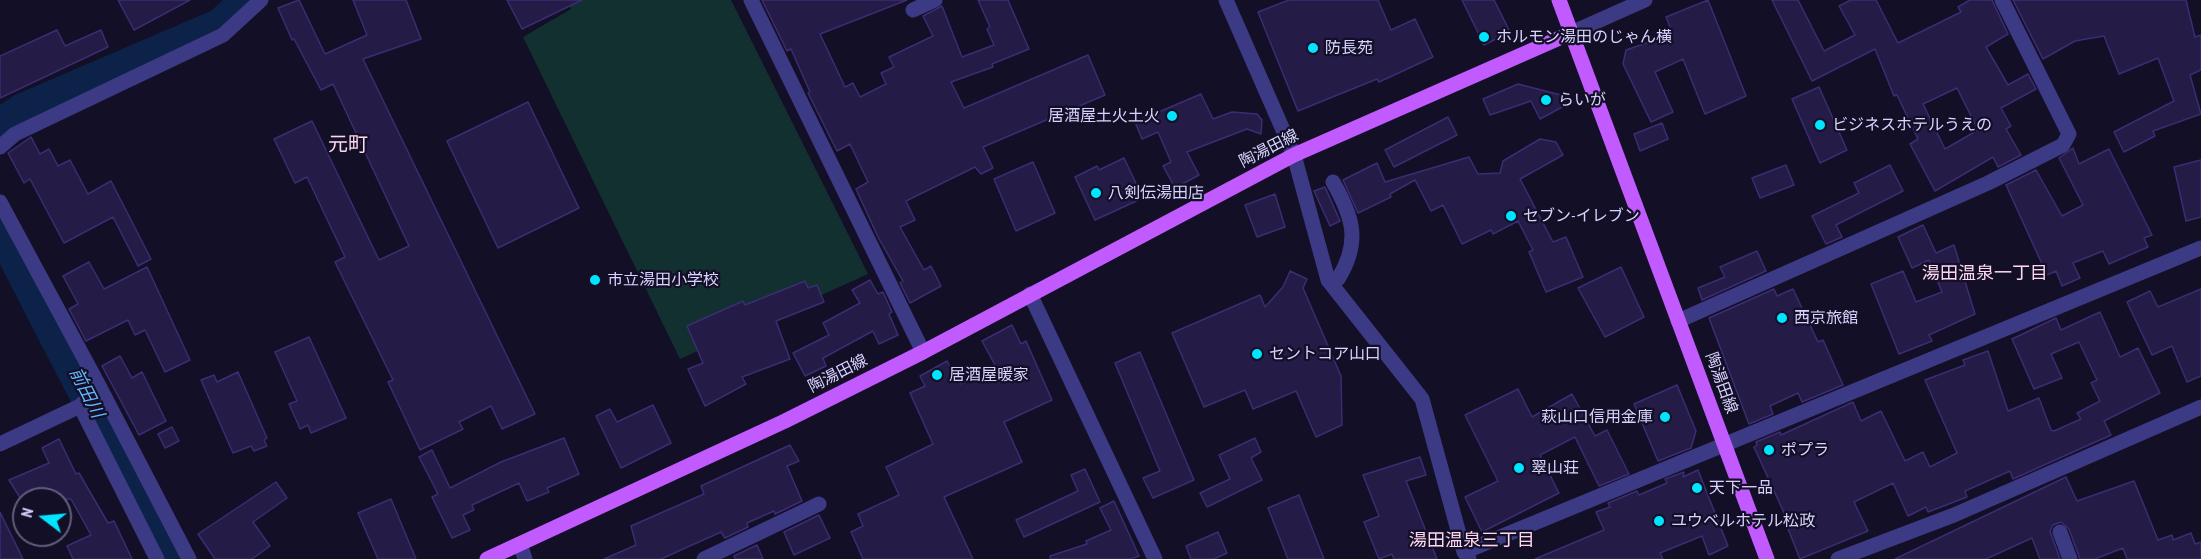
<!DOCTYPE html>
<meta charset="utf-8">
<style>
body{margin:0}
#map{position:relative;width:2201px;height:559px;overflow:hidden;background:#130f26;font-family:"PT Sans Narrow",sans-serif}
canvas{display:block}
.north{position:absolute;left:12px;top:487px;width:60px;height:60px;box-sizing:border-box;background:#130f26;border:2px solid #625e7d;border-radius:50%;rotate:286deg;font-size:16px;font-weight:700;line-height:24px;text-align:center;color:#d9d4ff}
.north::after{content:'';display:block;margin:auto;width:21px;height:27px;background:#00e5ff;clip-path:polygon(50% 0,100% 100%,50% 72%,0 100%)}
</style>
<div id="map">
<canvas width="2201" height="559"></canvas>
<div class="north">N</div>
</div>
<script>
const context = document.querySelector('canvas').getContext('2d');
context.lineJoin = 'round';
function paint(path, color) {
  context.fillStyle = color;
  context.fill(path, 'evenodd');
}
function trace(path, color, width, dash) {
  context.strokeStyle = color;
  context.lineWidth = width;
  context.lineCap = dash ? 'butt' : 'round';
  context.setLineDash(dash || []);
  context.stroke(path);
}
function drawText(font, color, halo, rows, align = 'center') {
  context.font = font + ' "PT Sans Narrow","Noto Sans JP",sans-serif';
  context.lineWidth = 4.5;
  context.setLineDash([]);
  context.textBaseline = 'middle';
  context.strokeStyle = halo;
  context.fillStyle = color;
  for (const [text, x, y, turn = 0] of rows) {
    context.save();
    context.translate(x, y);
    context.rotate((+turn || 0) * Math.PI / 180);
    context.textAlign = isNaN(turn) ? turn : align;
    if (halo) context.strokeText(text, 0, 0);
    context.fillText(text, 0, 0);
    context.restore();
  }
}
paint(new Path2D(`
 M569,0H731L868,274L680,359L523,37L571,9Z`), '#12302f');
trace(new Path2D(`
 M0,125L22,110L220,25L247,0
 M0,227C55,339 115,448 171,559`), '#0c2248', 33);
const building = new Path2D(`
 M118,0H190L134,30Z
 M299,0L325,54L367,35L353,0H406L421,39L363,59L535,414L502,429L491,406L459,422L463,429L420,450L388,382L393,380L335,262L345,257L307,177L295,183L274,139L312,121L379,260L409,246L333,84L321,90L294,39L292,40L278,8Z
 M507,0H582L522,29Z
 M762,0H907L820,34L845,87L853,83L860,97L886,84L881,73L894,67L889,57L933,36L923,16L942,6L962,57L994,45L987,29L990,27L978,0H1008L1029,49L992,64L993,67L951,82L964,108L1088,55L1105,95L983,147L993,168L981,174L975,167L906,201L915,220L900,227L924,270L931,266L941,286L910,303L900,283L903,281L878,237L856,189L868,182L850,144L837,151L808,93L810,92L791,49L787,51Z
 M1289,0H1378L1391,30L1415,19L1433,57L1379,82L1377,79L1298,111L1258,12Z
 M1462,0H1494L1510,32L1484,45Z
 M1708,0L1746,96L1705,114L1683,59L1655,72L1673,112L1651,122L1623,64L1626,50L1673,34L1666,17Z
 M1772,0H1798L1824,51L1855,35L1839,6L1851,0H1876L1898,43L1961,12L1958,7L1970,0H1992L2008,34L1986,47L2008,85L2028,74L2036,89L2001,108L2011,126L2006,129L2021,155L1998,167L1993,157L1935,191L1910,144L1918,139L1897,95L1894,96L1875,49L1812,81ZM1957,88L1978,130L1945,149L1923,104Z
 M2013,0H2186L2195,37L2201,35V70L2190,75L2201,114L2153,131L2155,136L2124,152L2114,132L2174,101L2158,58L2119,74L2104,36L2075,41L2043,59Z
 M57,30L65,46L101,30L108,47L0,98V56Z
 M1518,84L1561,95L1566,105L1540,119L1531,101L1490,115L1483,99Z
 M1819,87L1847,150L1820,163L1792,99Z
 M1201,94L1213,119L1232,112L1257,114L1262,120L1261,134L1247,129L1187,152L1199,175L1175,188L1163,166L1171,162L1158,132L1142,139L1135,122Z
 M528,102L579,208L498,248L447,141Z
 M1448,117L1457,135L1394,167L1385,150Z
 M1662,123L1668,139L1640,151L1634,134Z
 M31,137L40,154L49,149L58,166L70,160L88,194L111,181L151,259L138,266L113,217L64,243L30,179L24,183L8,153Z
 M1540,139L1556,142L1563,155L1520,179L1553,242L1566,237L1583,277L1546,292L1529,252L1533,250L1518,221L1493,234L1491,230L1462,244L1443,205L1431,211L1415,180L1390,194L1391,197L1358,213L1343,180L1377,163L1385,182L1469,157L1478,174L1500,173L1503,161Z
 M2073,148L2079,164L2109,149L2152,235L2144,238L2148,247L2109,264L2103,251L2073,263L2080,278L2062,286L2056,271L2047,275L2006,185L2036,170L2062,216L2083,205L2059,158Z
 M1124,158L1143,198L1095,220L1075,177L1097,166L1099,170Z
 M2201,160V217L2186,221L2174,167Z
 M1033,162L1055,213L1016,231L994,179Z
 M1786,165L1794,185L1760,198L1752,178Z
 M1890,165L1903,191L1836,225L1842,237L1826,244L1812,216L1859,193L1854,183Z
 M1325,187L1340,221L1330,226L1314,191Z
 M1275,194L1285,227L1257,237L1245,205Z
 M1923,225L1936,253L1954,245L1975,314L1929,335L1932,341L1899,354L1871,284L1903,271L1916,302L1942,292L1929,260L1912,268L1898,237Z
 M1757,251L1766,271L1702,300L1698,288L1725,277L1720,267Z
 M89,262L104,289L147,267L190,360L165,372L145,330L135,335L128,320L86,341L69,309L78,304L63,276Z
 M1621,267L1644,317L1605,337L1578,288Z
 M1290,271L1307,279L1303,288L1341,376L1342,425L1316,437L1296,391L1253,409L1245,390L1204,407L1172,333L1260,295L1265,307L1283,287Z
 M870,280L878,294L883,292L892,312L889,314L898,335L879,344L873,331L823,358L826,366L805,376L793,353L829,335L823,323L860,303L852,290Z
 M805,281L808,288L817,285L824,302L776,321L790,359L742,377L746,384L705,406L688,369L703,363L687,326L743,301L745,305Z
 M1774,289L1777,296L1793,289L1818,342L1823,340L1843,385L1802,402L1798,393L1770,406L1773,414L1749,424L1709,318Z
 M2201,289V376L2187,382L2172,346L2152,355L2127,302L2150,291L2158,307Z
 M2100,312L2120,357L2138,348L2160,393L2104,421L2111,435L2013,479L2010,471L1965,491L1967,497L1928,512L1926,507L1908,516L1893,483L1854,502L1868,531L1800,559L1783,516L1785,515L1754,447L1757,445L1756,442L1780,432L1781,435L1853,402L1861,421L1881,411L1905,461L1923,452L1930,467L1957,453L1925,380L1965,365L1963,360L1988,351L2008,411L2039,398L2051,430L2054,431L2081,419L2077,413L2100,401L2091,383L2097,380L2079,342L2051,354L2062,378L2034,389L2012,339L2056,318L2061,330Z
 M1012,325L1021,344L1026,341L1052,400L1004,422L1022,462L944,497L973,559H863L851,532L863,526L858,514L899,495L886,467L933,444L910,393L925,386L920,376L947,361L960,384L996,367L982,341Z
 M309,337L346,418L311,433L308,425L300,429L298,424L289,404L297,401L275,352Z
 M1140,352L1194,480L1153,498L1143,478L1160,471L1115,363Z
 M120,356L132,378L142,372L166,421L139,435L102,366Z
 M238,372L267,438L264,440L267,446L254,451L251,446L233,453L201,380L214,375L217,382Z
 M1677,385L1696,431L1691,448L1658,461L1634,404Z
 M1518,389L1532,417L1572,394L1595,436L1607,430L1629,474L1599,486L1575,437L1540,455L1559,493L1482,532L1465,497L1498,481L1465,415Z
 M653,405L671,443L621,468L596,416L610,409L617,422Z
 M172,427L179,441L165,448L158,434Z
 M564,438L579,474L547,488L549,492L527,501L519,483L472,505L474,510L463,515L470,530L452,538L432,497L438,494L419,457L432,450L450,488L501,462Z
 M1255,438L1261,452L1251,458L1262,480L1207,507L1200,493L1230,479L1219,455Z
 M59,439L76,474L79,473L108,523L114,521L132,559H73L67,546L91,535L71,499H21L9,480L49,463L42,448Z
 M790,445L799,461L787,466L802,501L775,514L774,511L747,523L748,527L725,538L721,532L661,559H604L636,545L631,526L704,494L701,486Z
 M1420,457L1426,475L1406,481L1437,559H1394L1392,554L1379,559L1364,522L1379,516L1363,475Z
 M1085,469L1100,502L1024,537L1016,520L1078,491L1071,475Z
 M1698,470L1728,546L1709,555L1702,536L1660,553L1663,559H1535L1604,530L1596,512L1610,507L1608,503L1637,491L1639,495L1667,483L1665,479L1684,472L1683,477Z
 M2066,477L2077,501L2134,481L2158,540L2172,535L2173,540L2191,533L2195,544L2201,542V559H2127L2123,548L2095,559H2080L2069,529L2061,522L2053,525L2050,531L2060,559H2040L2032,538L1986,559H1895Z
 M276,482L287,498L253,522L270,546L252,559H215L198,534Z
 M1299,495L1324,559H1288L1268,508Z
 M391,499L416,559H378L358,513Z
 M1114,501L1139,556L1131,559H1050V556L1087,544L1086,541L1111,530L1100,508Z
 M0,512L23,559H0Z
 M819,515L830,538L794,555L784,532Z
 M1218,532L1227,553L1214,559H1191L1186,546Z
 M757,545L763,559H735L734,556Z`);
paint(building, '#241b47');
trace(building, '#3b2d73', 1.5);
trace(new Path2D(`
 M751,0L923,352
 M1226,0L1294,155L1328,280L1422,399L1464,552L1469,559
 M913,10L935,0
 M1571,33L1645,0
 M0,147L15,134L223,35L261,0
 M0,202L97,382L91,395L80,406L0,444
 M1328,280L1338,279C1361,242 1353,217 1333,182
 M1030,294L1155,559
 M1678,321L1988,183L2063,145L2069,134L2002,0
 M97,382L189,559
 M80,406L157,559
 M2060,532L2070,559
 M520,544L525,559
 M1464,552L2201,248
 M704,559L819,504
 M1838,559L1954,515L2201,407`), '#3d3a85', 15);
trace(new Path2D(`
 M1559,0L1767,559
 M487,559L785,421L923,352L1294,155L1571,33`), '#c25bff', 15);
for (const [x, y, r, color] of [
 [1484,37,6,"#00e5ff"],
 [1313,48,6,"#00e5ff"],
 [1546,100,6,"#00e5ff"],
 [1172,116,6,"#00e5ff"],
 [1820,125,6,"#00e5ff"],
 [1096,193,6,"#00e5ff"],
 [1511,216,6,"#00e5ff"],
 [595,280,6,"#00e5ff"],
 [1782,318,6,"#00e5ff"],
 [1257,354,6,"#00e5ff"],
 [937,375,6,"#00e5ff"],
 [1665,417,6,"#00e5ff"],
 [1769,450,6,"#00e5ff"],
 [1519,468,6,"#00e5ff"],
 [1697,488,6,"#00e5ff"],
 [1659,521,6,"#00e5ff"]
]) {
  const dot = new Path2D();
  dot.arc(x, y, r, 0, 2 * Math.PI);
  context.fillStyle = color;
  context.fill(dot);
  trace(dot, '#130f26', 2);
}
drawText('16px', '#d9d4ff', '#130f26', [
 ["ホルモン湯田のじゃん横",1496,37],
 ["防長苑",1325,48],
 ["らいが",1558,100],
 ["居酒屋土火土火",1160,116,"right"],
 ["ビジネスホテルうえの",1832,125],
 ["八剣伝湯田店",1108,193],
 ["セブン-イレブン",1523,216],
 ["市立湯田小学校",607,280],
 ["西京旅館",1794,318],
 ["セントコア山口",1269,354],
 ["居酒屋暖家",949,375],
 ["萩山口信用金庫",1653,417,"right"],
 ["ポプラ",1781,450],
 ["翠山荘",1531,468],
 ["天下一品",1709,488],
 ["ユウベルホテル松政",1671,521]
], 'left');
drawText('16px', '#d9d4ff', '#130f26', [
 ["陶湯田線",1269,149,-27],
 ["陶湯田線",838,374,-27],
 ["陶湯田線",1721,383,70]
]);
drawText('18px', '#ffd6f0', '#130f26', [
 ["湯田温泉一丁目",1985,274],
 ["湯田温泉三丁目",1472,541]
]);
drawText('italic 18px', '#62b6ff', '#130f26', [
 ["前田川",86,393,63]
]);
drawText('20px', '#ffd6f0', '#130f26', [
 ["元町",348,145]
]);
</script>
